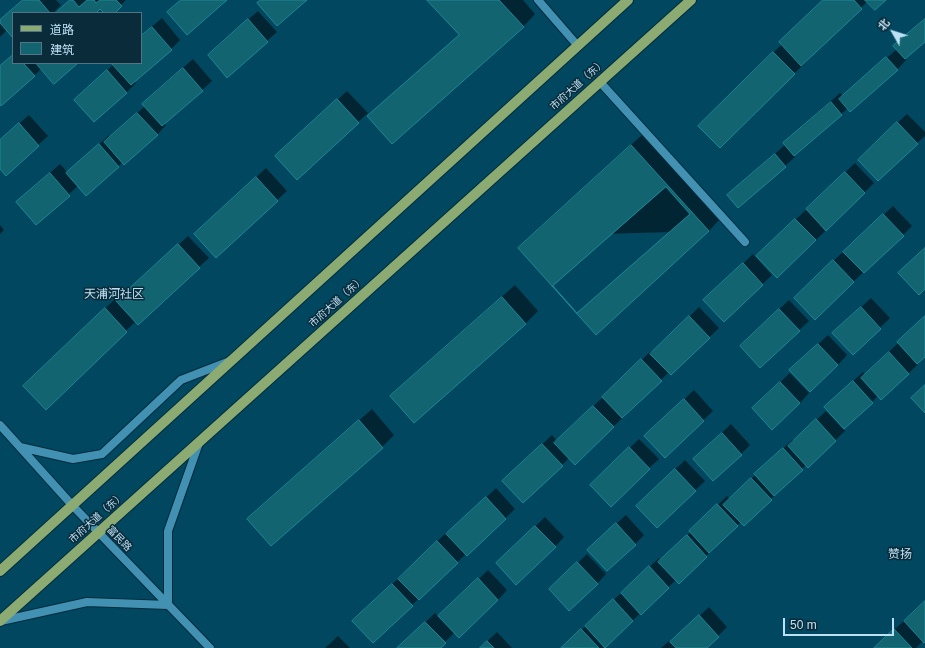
<!DOCTYPE html>
<meta charset="utf-8">
<style>
body{margin:0}
#map{position:relative;width:925px;height:648px;overflow:hidden;background:#024760;font-family:Helvetica,"Noto Sans SC",sans-serif}
canvas{display:block}
.legend{position:absolute;left:12px;top:12px;width:130px;height:52px;box-sizing:border-box;background:#0a2b39;border:1px solid #527484;margin:0;padding:5px 7px;list-style:none;font-size:12px;color:#bde1f4}
.legend li{display:flex;align-items:center;gap:8px;height:20px}
.legend b{width:20px;border:1px solid #527484}
.north{position:absolute;left:873px;top:12px;width:40px;height:40px;-webkit-text-stroke:3px #0a2b39;paint-order:stroke;rotate:309deg;font-size:11px;font-weight:700;line-height:16px;text-align:center;color:#bde1f4}
.north::after{content:'';display:block;margin:auto;width:14px;height:18px;background:#bde1f4;clip-path:polygon(50% 0,100% 100%,50% 72%,0 100%)}
.scale{position:absolute;left:783px;top:618px;width:111px;height:18px;box-sizing:border-box;border:2px solid #bde1f4;border-top:0;padding-left:5px;font-size:12px;line-height:14px;white-space:nowrap;color:#bde1f4;-webkit-text-stroke:3px #0a2b39;paint-order:stroke}
</style>
<div id="map">
<canvas width="925" height="648"></canvas>
<ul class="legend">
<li><b style="height:5px;background:#8bab72"></b>道路</li>
<li><b style="height:11px;background:#126570"></b>建筑</li>
</ul>
<div class="north">北</div>
<div class="scale">50 m</div>
</div>
<script>
const context = document.querySelector('canvas').getContext('2d');
context.lineJoin = 'round';
function paint(path, color) {
  context.fillStyle = color;
  context.fill(path, 'evenodd');
}
function trace(path, color, width, dash) {
  context.strokeStyle = color;
  context.lineWidth = width;
  context.lineCap = dash ? 'butt' : 'round';
  context.setLineDash(dash || []);
  context.stroke(path);
}
function drawText(font, color, halo, rows, align = 'center') {
  context.font = font + ' Helvetica,"Noto Sans SC",sans-serif';
  context.lineWidth = 3;
  context.setLineDash([]);
  context.textBaseline = 'middle';
  context.strokeStyle = halo;
  context.fillStyle = color;
  for (const [text, x, y, turn = 0] of rows) {
    context.save();
    context.translate(x, y);
    context.rotate((+turn || 0) * Math.PI / 180);
    context.textAlign = isNaN(turn) ? turn : align;
    if (halo) context.strokeText(text, 0, 0);
    context.fillText(text, 0, 0);
    context.restore();
  }
}
paint(new Path2D(`
 M23,0H56L61,5L53,13H13V37L7,30L0,37V19L1,20Z
 M71,0H126L113,13H105L100,8L94,13H60Z
 M429,0H523L535,14L523,27L381,104L459,35Z
 M824,0H884L868,1L806,60L807,61L720,147L700,126L782,44Z
 M258,11L277,32L267,41L218,46Z
 M162,18L180,40L171,49L134,81L136,83L127,92L94,121L75,100L114,64L112,63H141V36Z
 M925,19V40L904,58L906,60L897,70L848,108L794,156L795,157L785,166L738,186L786,144L794,134L840,93L843,96L897,49L904,37Z
 M13,55V63H76L42,68L34,76L0,103V67Z
 M193,59L212,81L202,90L164,123L166,125L157,135L123,162L86,195L78,186L36,224L27,193L60,164L68,173L109,135L110,137L145,106L153,94Z
 M347,91L368,113L358,122L286,147Z
 M907,114L925,132V136L917,143L868,150Z
 M29,115L48,136L6,174L0,168V140Z
 M644,133L721,218L709,231L531,236Z
 M855,163L874,183L816,240L767,247Z
 M266,168L287,191L277,200L205,225Z
 M893,206L912,226L903,235L853,282L804,288L843,252H844Z
 M0,225L4,230L0,234Z
 M188,236L209,258L199,267L136,321L46,408L37,374L118,296L120,298Z
 M753,254L772,275L724,321L714,291Z
 M515,285L538,311L525,324L391,396L404,384Z
 M871,298L890,318L853,354L843,324Z
 M789,300L809,321L760,367L750,337Z
 M699,307L719,328L671,374L669,372L613,427L569,458L562,465L513,472L552,435L557,441L651,351L653,353Z
 M925,317V355L917,363L918,364L909,373L881,399L878,396L845,428L835,398L863,372L865,375Z
 M828,335L847,355L838,365L800,361Z
 M790,373L809,393L800,403L762,399Z
 M694,390L713,411L665,457L655,427Z
 M372,409L394,435L382,447L271,545L248,519L261,507Z
 M826,411L845,431L808,466L806,465L780,489L771,499L741,522L715,546V547L706,556L676,580L603,648H562L659,558L661,560L691,532L700,522L727,496L730,499L793,439L794,441Z
 M731,424L750,445L741,454L704,450Z
 M639,439L659,459L649,468L601,475Z
 M685,460L705,481L657,527L647,497Z
 M496,488L515,509L467,555L466,554L373,642L363,612L447,532L448,534Z
 M626,515L644,535L635,544L598,540Z
 M545,517L564,537L555,547L506,554Z
 M587,554L606,574L597,584L560,580Z
 M488,570L507,590L498,600L455,632L439,648H398L435,613L439,617Z
 M925,601V641L924,640L916,648H875Z
 M709,607L727,627L706,648H661L669,641L671,643Z
 M497,632L512,648H480Z
 M338,636L350,648H325Z`), '#0007');
const building = new Path2D(`
 M23,0H39L50,13H13V38L0,23V20Z
 M70,0H73L79,7L87,0H94L96,3L100,0H116L122,6L115,13H104L100,9L96,13H58L57,12Z
 M181,0H227L187,35L167,12Z
 M261,0H307L277,26L257,3Z
 M427,0H499L524,27L392,144L367,116L459,35Z
 M823,0H854L862,9L801,66L779,42Z
 M865,0H886L875,10Z
 M248,19L268,42L227,78L208,55Z
 M925,19V42L905,59L893,46Z
 M152,27L172,50L131,85L111,63H141V36Z
 M773,52L795,74L720,148L698,126Z
 M13,55V63H23L35,76L1,106L0,104V66Z
 M886,57L898,70L850,112L839,99Z
 M36,63H78L54,84Z
 M183,68L203,91L162,126L142,104Z
 M107,70L127,93L94,122L74,100Z
 M337,99L359,123L297,180L275,156Z
 M831,102L842,115L794,156L783,143Z
 M137,113L158,135L124,165L104,142Z
 M897,122L918,144L878,181L858,160Z
 M19,123L39,146L6,176L0,169V140Z
 M99,144L119,167L86,196L66,173Z
 M631,145L709,231L596,335L518,248Z
 M775,154L786,167L738,208L727,195Z
 M845,172L865,193L826,231L806,209Z
 M50,173L70,196L36,225L16,202Z
 M256,177L278,201L216,258L194,234Z
 M666,187L690,214L577,313L553,286Z
 M883,214L904,236L864,273L843,252Z
 M795,219L816,240L777,278L756,256Z
 M178,244L200,268L138,325L116,301Z
 M925,248V289L919,295L898,273Z
 M833,260L854,282L815,320L794,298Z
 M743,263L763,285L724,322L703,300Z
 M502,297L526,324L414,423L390,396Z
 M861,307L881,329L853,355L832,333Z
 M105,308L127,332L46,410L23,386Z
 M779,309L800,331L760,368L740,346Z
 M689,316L710,338L671,375L650,354Z
 M925,316V357L917,364L897,342Z
 M818,344L838,365L810,392L789,370Z
 M889,352L909,374L881,400L861,378Z
 M641,359L662,381L622,418L602,397Z
 M853,381L873,403L844,429L824,407Z
 M780,382L800,403L772,430L752,408Z
 M925,385V413L911,398Z
 M684,399L704,421L665,458L644,436Z
 M593,406L614,427L575,465L554,443Z
 M816,419L836,441L808,468L788,446Z
 M359,420L383,448L271,546L247,519Z
 M722,433L742,455L713,481L693,459Z
 M542,444L563,466L523,503L502,481Z
 M629,447L650,469L611,507L590,485Z
 M783,448L803,470L774,496L754,474Z
 M675,469L696,491L657,528L636,506Z
 M751,478L772,500L744,526L723,505Z
 M486,497L506,519L467,556L446,534Z
 M717,504L738,526L709,553L689,531Z
 M616,523L636,545L607,571L587,550Z
 M535,526L556,547L516,585L496,563Z
 M687,535L707,557L679,584L658,562Z
 M437,541L458,563L419,600L398,579Z
 M577,562L598,584L569,611L549,589Z
 M649,566L669,588L641,615L621,593Z
 M478,578L498,600L459,638L438,616Z
 M392,584L413,606L373,643L352,621Z
 M613,599L633,621L605,648L585,626Z
 M925,601V642L924,643L904,621Z
 M699,615L719,637L707,648H676L670,642Z
 M425,622L446,643L441,648H397Z
 M581,629L599,648H561Z
 M894,629L912,648H874Z
 M487,641L494,648H480Z`);
paint(building, '#126570');
trace(building, '#1e8695', 1);
const minor = new Path2D(`
 M538,0L578,46
 M600,82L745,242`);
const tertiary = new Path2D(`
 M0,425L72,505L210,648
 M20,447L73,459L102,454L181,380L230,361
 M1,621L87,602L168,605V531L199,443`);
const primary = new Path2D(`
 M0,571L628,0
 M0,621L691,0`);
trace(minor, '#002c3d', 10);
trace(tertiary, '#002c3d', 10);
trace(primary, '#002c3d', 12);
trace(minor, '#4391b2', 8);
trace(tertiary, '#4391b2', 8);
trace(primary, '#8bab72', 10);
drawText('10px', '#bde1f4', '#0a2b39', [
 ["市府大道（东）",578,85,-42],
 ["市府大道（东）",337,302,-42],
 ["市府大道（东）",97,518,-42],
 ["富民路",119,539,46]
]);
drawText('12px', '#bde1f4', '#0a2b39', [
 ["天浦河社区",114,295],
 ["赞扬",900,555]
]);
</script>
